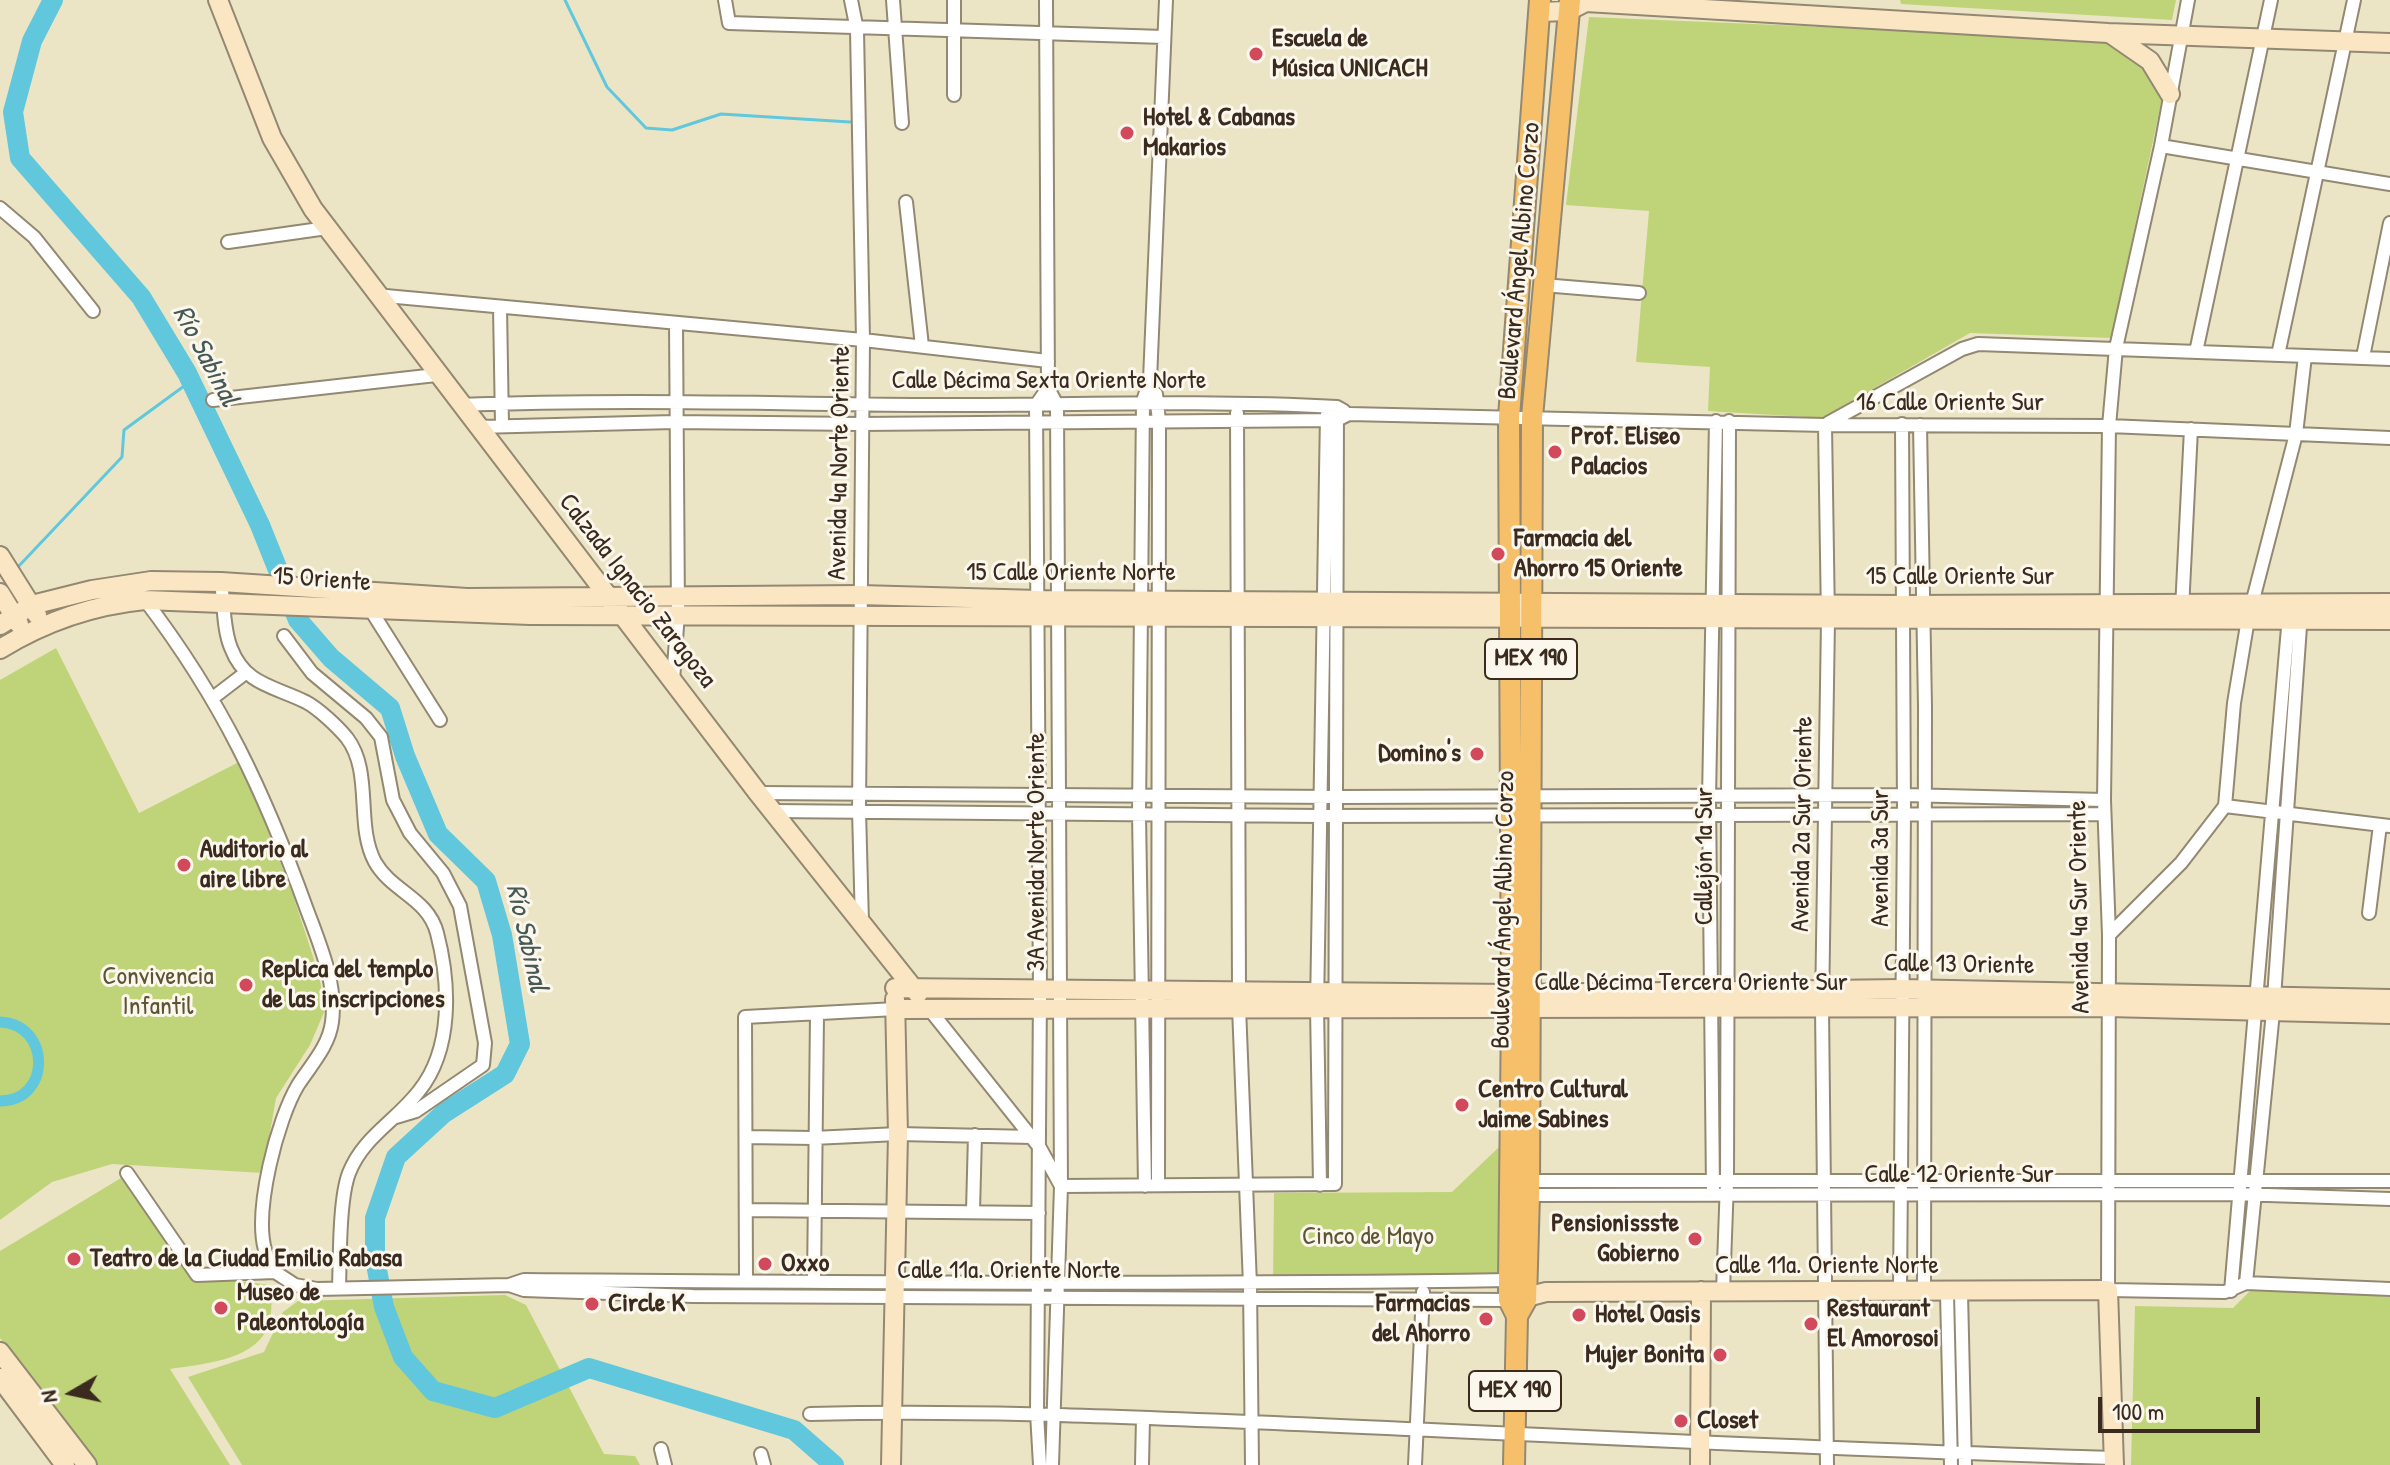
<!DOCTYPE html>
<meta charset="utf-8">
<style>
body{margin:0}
#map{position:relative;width:2390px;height:1465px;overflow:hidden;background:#ebe5c6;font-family:"Patrick Hand",sans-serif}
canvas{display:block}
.north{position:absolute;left:32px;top:1353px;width:80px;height:80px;-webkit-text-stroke:6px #fbf7ec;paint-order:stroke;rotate:261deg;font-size:22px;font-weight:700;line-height:32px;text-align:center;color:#3b2a1e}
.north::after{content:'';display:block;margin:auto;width:28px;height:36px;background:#3b2a1e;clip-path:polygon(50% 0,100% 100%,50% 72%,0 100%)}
.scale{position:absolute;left:2098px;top:1397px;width:162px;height:36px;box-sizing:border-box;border:4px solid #3b2a1e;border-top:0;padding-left:10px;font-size:24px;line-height:28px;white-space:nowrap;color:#3b2a1e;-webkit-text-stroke:6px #fbf7ec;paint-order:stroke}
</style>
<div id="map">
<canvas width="2390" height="1465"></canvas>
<div class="north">N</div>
<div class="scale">100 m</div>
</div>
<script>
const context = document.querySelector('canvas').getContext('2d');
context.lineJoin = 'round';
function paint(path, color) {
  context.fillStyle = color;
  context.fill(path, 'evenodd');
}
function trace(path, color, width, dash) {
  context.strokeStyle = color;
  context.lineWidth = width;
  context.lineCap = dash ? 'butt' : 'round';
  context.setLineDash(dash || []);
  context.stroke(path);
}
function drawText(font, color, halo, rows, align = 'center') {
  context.font = font + ' "Patrick Hand",sans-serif';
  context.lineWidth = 6;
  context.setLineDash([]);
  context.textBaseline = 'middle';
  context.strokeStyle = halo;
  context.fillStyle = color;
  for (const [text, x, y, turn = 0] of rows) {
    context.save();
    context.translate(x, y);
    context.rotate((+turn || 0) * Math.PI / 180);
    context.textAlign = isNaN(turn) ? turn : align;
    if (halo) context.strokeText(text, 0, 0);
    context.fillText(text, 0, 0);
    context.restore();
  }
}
paint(new Path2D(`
 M1900,0H2176L2172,20L1901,4Z
 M1589,17L2109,39L2147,66L2163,94L2111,338L1970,333L1822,418L1708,411L1710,367L1636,362L1649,211L1566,205Z
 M56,648L139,813L241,761L293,895L319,975L325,1010L310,1045L276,1098L263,1173L112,1164L52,1182L0,1220V680Z
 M1499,1147V1279L1273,1282L1274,1193L1452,1192Z
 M126,1175L193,1276L272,1285C271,1298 273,1317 267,1329C252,1361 201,1364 170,1369L230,1465H89L0,1338V1251Z
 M2255,1286L2390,1297V1465H2131L2135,1306L2233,1308Z
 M505,1295L526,1305L604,1454L635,1456L640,1465H242L188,1377L264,1352L283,1312L298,1301Z`), '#bfd478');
trace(new Path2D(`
 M565,0L607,87L646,128L672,130L721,114L850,122
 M17,568L122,457L124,430L191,381`), '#60c7dd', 3);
trace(new Path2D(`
 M0,1022C51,1024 52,1101 0,1101`), '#60c7dd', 11);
trace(new Path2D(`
 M53,0L32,41L13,112L20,158L141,297L187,373L260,525L298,620L331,658L390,708L405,756L438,834L486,881L502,935L520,1044L505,1074L444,1113L396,1157L375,1218V1259L384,1307L403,1357L433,1391L495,1408L589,1368L794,1430L834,1465`), '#60c7dd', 20);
const street = new Path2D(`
 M725,0L729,23L1164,37
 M851,0L857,30L863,340L859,810L862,924
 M893,0L902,123
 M1046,0L1048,388L1057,405L1061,1186L1052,1465
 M2188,0L2161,146L2116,348L2109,426L2104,800L2109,935L2108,1290L2225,1292L2246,1283L2390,1289
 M954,95V0
 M2161,146L2390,184
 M906,202L922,346
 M0,208L34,237L93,311
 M228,242L327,228
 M1543,285L1639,293
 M375,295L863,340L1048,361
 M500,307L502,425
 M2196,352L2271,0
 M2278,355L2354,0
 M2363,357L2390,223
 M1156,394L1159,421L1158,1185
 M213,400L436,375
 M460,405C619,399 779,404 938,405C1071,405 1204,400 1337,407L1344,411
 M1237,413L1239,991
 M1828,423L1962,349L1978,344L2390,359
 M1825,425L1828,620L1822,1008L1827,1465
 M1920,425L1925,707L1924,1292
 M477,427L674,422L860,424L1337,420L1349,414L1825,425L2109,426L2390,438
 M221,582C224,602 223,629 231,648C245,685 274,686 306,702C319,709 338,727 347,738C373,772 355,825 375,862C392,892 428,898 437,933C450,983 453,1049 419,1091C396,1121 363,1137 349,1173C339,1199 340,1260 339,1288
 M145,600C222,701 264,791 307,910C320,945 337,984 332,1022C329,1046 311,1065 298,1085C277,1120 254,1210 265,1250C267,1257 271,1265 275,1272
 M367,604L440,720
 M2182,609L2191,429
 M284,636L312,673L366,718L381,737L393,800L410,833L443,873L460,906L485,1043L483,1065L416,1111L396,1117
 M673,680L678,613L676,324
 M214,697L244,674
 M758,793L1337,797L1904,795L2104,800
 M2225,806L2234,703L2248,619L2296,434L2305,356
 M2225,806L2390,826
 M772,811L1320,816L2104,814
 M2369,913L2380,825
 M2109,935L2181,863L2225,806
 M1239,1007L1250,1285L1252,1465
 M930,1010L1040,1148L1061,1186L1335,1184L1337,407
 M747,1137L813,1138L898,1134L1032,1137
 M127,1173L197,1275L275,1272
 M1529,1181H2390
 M1320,1185L1317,1007L1327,414
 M1145,1186L1139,814L1143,401L1150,380L1166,0
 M1713,1190L1709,798L1716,421
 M1529,1195L2237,1194L2390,1199
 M747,1210L1039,1213
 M973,1211L975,1135
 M275,1272L295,1285L317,1289L509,1285L524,1290L693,1296L1509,1300
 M746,1281L745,1017L896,1009
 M814,1281L817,1015
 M2246,1283L2273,1012L2301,612
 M509,1285L524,1280C852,1282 1180,1285 1509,1280
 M1723,1291L1727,1182L1729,421
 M2231,1291L2289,616
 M1900,1293L1904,813L1902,424
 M1947,1293L1951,1465
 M1961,1293L1965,1465
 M810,1414C957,1410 1103,1416 1249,1422C1537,1434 1825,1450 2114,1458
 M661,1449L665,1465
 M761,1454L764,1465
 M1040,1465L1037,1413L1040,991L1036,405L1048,388
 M1142,1465L1143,1418
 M1415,1465L1423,1292`);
const secondary = new Path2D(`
 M218,0L272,138L313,209L758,793L918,994
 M1539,12L1568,11L1586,2L2108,33L2390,43
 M2111,34L2150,61L2170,94
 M0,556L37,615
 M0,593L19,624
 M0,625L32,605L92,590L151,581L221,582L467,598L860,595L1039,600L1903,605L2390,603
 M0,649C44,622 93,605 145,600L530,615L2390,620
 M895,988L1512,994L1902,989L2390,999
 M896,1009L2108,1007L2390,1014
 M1515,1300L1546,1292L2108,1290L2114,1465
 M0,1352L87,1465
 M0,1378L65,1465
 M891,1465L898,1134L895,999
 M1700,1465L1701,1291`);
const primary = new Path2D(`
 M1517,1316L1526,1300L1529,1195L1532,417L1570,0
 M1514,1465L1517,1316L1509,1300V1280L1512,1010L1509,417L1540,0`);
trace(street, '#938872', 16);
trace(secondary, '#938872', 22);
trace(primary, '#938872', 24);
trace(street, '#fff', 12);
trace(secondary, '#fbe6c4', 18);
trace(primary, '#f6c06b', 20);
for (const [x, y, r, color] of [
 [1256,54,8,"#d1495b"],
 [1127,133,8,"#d1495b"],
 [1555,452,8,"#d1495b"],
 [1498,554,8,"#d1495b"],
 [1477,754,8,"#d1495b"],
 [184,865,8,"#d1495b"],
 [246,985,8,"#d1495b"],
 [1462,1105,8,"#d1495b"],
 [1695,1239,8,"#d1495b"],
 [74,1259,8,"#d1495b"],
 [765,1264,8,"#d1495b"],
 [592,1304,8,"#d1495b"],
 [221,1308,8,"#d1495b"],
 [1579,1315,8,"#d1495b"],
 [1486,1319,8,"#d1495b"],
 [1811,1324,8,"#d1495b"],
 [1720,1355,8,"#d1495b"],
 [1681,1421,8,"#d1495b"]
]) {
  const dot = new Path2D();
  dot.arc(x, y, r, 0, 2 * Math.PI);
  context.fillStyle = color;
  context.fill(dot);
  trace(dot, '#fbf7ec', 3);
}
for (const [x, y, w] of [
 [1531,659,92],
 [1515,1391,92]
]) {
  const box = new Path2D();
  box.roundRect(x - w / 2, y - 20, w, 40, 6);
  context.fillStyle = '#fbf7ec';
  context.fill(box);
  trace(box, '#3b2a1e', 2);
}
drawText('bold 24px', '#3b2a1e', null, [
 ["MEX 190",1531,659],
 ["MEX 190",1515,1391]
]);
drawText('bold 26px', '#3b2a1e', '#fbf7ec', [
 ["Escuela de",1272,39],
 ["Música UNICACH",1272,69],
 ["Hotel & Cabanas",1143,118],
 ["Makarios",1143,148],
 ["Prof. Eliseo",1571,437],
 ["Palacios",1571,467],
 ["Farmacia del",1514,539],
 ["Ahorro 15 Oriente",1514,569],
 ["Domino's",1461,754,"right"],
 ["Auditorio al",200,850],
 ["aire libre",200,880],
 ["Replica del templo",262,970],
 ["de las inscripciones",262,1000],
 ["Centro Cultural",1478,1090],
 ["Jaime Sabines",1478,1120],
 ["Pensionissste",1679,1224,"right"],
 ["Gobierno",1679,1254,"right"],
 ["Teatro de la Ciudad Emilio Rabasa",90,1259],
 ["Oxxo",781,1264],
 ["Museo de",237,1293],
 ["Paleontología",237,1323],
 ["Circle K",608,1304],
 ["Farmacias",1470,1304,"right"],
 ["del Ahorro",1470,1334,"right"],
 ["Restaurant",1827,1309],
 ["El Amorosoi",1827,1339],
 ["Hotel Oasis",1595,1315],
 ["Mujer Bonita",1704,1355,"right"],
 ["Closet",1697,1421]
], 'left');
drawText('26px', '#3b2a1e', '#fbf7ec', [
 ["Boulevard Ángel Albino Corzo",1520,261,-85],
 ["Calle Décima Sexta Oriente Norte",1049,381],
 ["16 Calle Oriente Sur",1950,403],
 ["Avenida 4a Norte Oriente",840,463,-89],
 ["15 Calle Oriente Norte",1071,573],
 ["15 Calle Oriente Sur",1960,577],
 ["15 Oriente",322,580,4],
 ["Calzada Ignacio Zaragoza",637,591,52],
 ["Avenida 2a Sur Oriente",1803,824,-89],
 ["3A Avenida Norte Oriente",1037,852,-90],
 ["Callejón 1a Sur",1705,856,-90],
 ["Avenida 3a Sur",1881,858,-90],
 ["Avenida 4a Sur Oriente",2080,907,-91],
 ["Boulevard Ángel Albino Corzo",1504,910,-89],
 ["Calle 13 Oriente",1959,965,1],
 ["Calle Décima Tercera Oriente Sur",1691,983],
 ["Calle 12 Oriente Sur",1959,1175],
 ["Calle 11a. Oriente Norte",1827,1266],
 ["Calle 11a. Oriente Norte",1009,1271]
]);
drawText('26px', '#5c5434', '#fbf7ec', [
 ["Convivencia",158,977],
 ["Infantil",158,1007],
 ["Cinco de Mayo",1368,1237]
]);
drawText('italic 28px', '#465957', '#fbf7ec', [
 ["Río Sabinal",205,356,62],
 ["Río Sabinal",526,938,77]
]);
</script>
